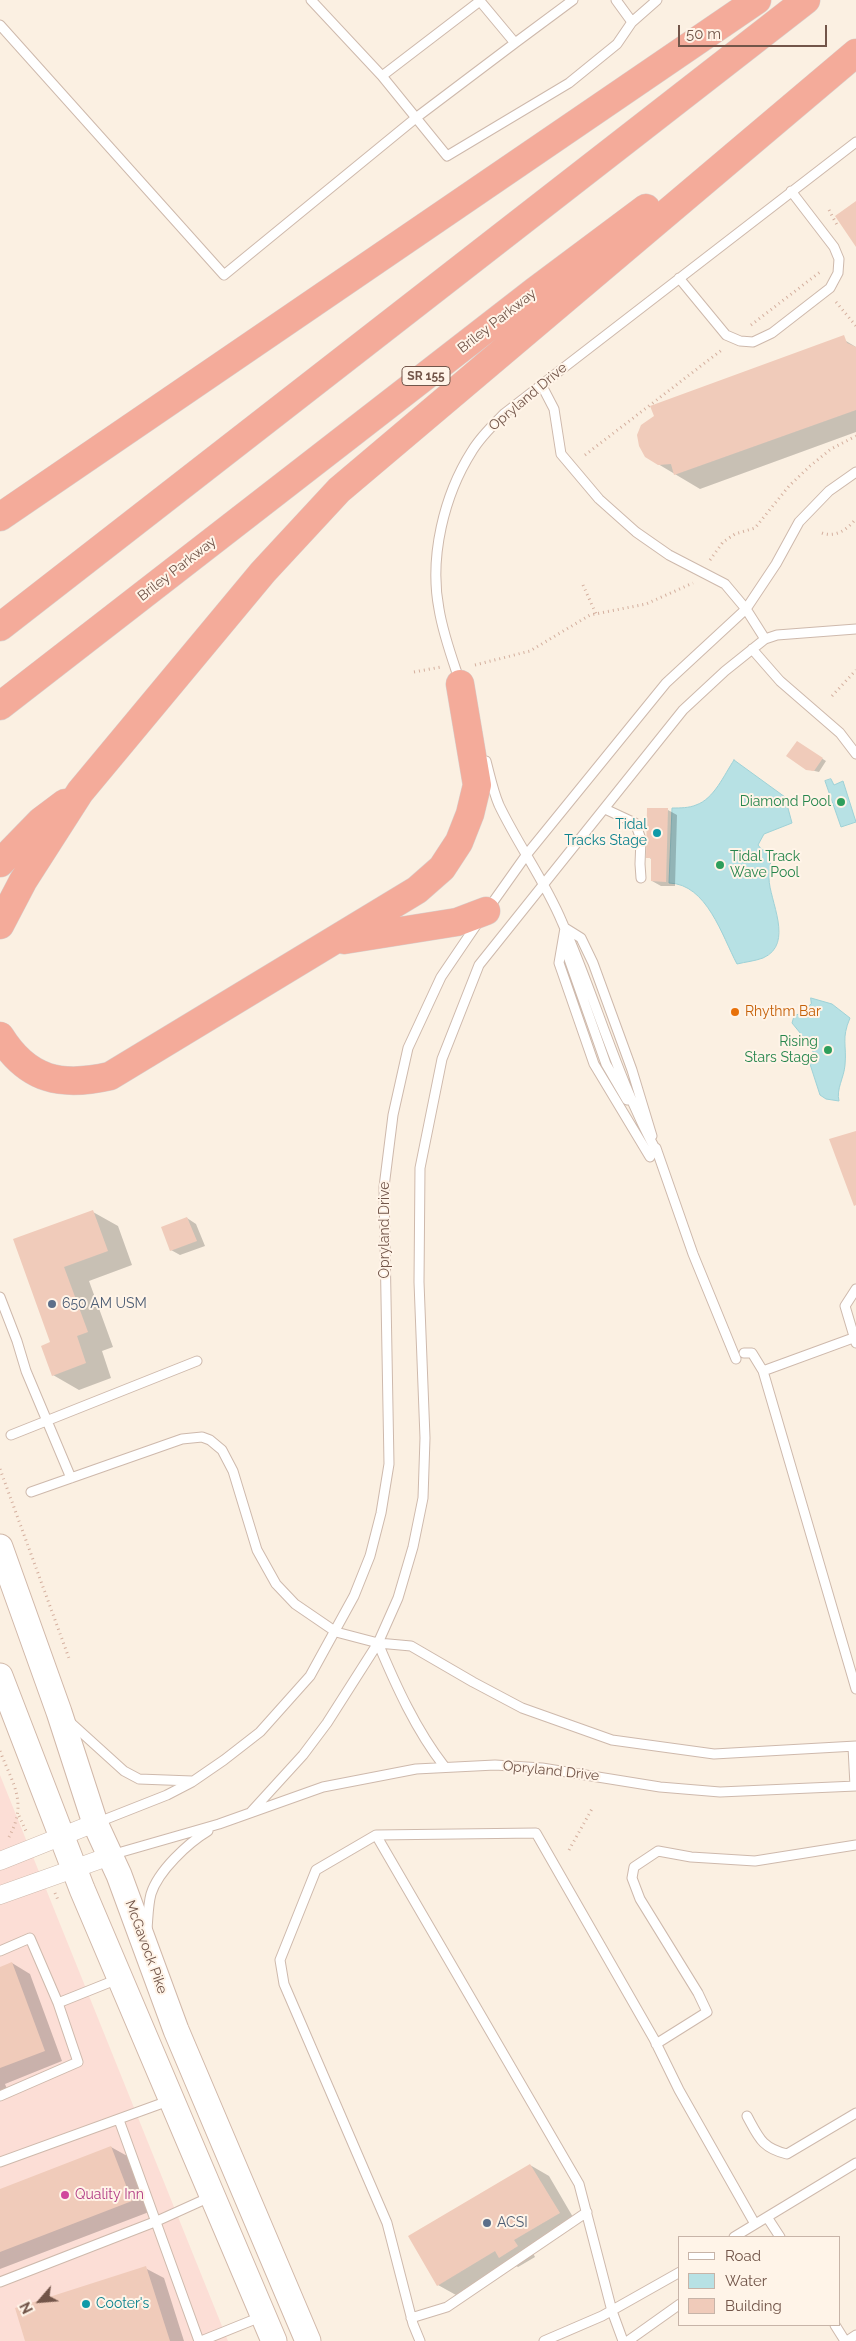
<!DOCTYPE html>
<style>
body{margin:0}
#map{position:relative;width:856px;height:2341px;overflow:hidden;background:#fbf0e2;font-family:Raleway,sans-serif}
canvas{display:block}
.legend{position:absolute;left:678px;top:2236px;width:162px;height:90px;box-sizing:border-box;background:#fff4e8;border:1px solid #c7b4a8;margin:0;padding:6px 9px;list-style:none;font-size:15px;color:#725549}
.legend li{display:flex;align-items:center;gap:10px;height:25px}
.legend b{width:25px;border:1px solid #c7b4a8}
.north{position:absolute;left:15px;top:2276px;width:50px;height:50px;-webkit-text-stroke:4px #fff4e8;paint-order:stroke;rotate:243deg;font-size:14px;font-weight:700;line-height:20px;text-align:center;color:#725549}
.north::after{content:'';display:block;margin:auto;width:18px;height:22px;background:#725549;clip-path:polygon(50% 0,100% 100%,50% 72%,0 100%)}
.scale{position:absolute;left:678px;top:25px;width:149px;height:22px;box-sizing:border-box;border:2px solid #725549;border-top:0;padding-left:6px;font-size:15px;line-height:18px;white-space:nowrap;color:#725549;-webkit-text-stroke:4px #fff4e8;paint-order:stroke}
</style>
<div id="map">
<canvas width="856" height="2341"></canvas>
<ul class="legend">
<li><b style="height:6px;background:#fff"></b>Road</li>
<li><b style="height:14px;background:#b7e1e4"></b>Water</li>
<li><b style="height:14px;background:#f0cbba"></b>Building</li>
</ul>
<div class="north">N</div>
<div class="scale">50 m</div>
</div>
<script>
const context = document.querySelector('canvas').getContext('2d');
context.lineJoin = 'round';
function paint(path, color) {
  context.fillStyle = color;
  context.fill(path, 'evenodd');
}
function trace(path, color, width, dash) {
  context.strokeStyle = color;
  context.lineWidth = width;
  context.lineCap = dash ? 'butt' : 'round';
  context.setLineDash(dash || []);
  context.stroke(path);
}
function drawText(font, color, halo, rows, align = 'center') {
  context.font = font + ' Raleway,sans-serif';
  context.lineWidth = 4;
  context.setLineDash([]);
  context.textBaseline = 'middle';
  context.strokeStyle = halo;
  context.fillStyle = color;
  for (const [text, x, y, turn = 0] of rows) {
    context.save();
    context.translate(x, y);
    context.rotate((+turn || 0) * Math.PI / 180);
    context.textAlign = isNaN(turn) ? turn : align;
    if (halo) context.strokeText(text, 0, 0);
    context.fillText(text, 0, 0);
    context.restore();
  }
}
paint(new Path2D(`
 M0,1775L228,2341H0Z`), '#fcded6');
const water = new Path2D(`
 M734,760L785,797L792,823L764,834L758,845L762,850L773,851C771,860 769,870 769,878C769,900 795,944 763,958C755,961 745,962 737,964C722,936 707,884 669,883L672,808C680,808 689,808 696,805C714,799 724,775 734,760Z
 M831,779L834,785L843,781L856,822L841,827L825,781Z
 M811,998L832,1004L850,1018C841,1039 847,1045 845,1065C844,1078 836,1089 839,1101L826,1099L820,1095L808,1058L814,1054L810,1045L792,1023L794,1016L801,1013L811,1004Z`);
paint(water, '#b7e1e4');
trace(water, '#9ed1d6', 1);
paint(new Path2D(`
 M841,338L856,347V432L700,489L658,464Z
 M797,743L826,761L819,772L806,769Z
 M668,810L677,815L675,886H661L652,881L653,860L648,857Z
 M93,1212L118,1226L132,1265L89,1281L113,1347L102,1351L111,1378L79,1390L53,1375L52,1343L15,1240Z
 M187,1218L196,1224L205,1246L180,1255L171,1250Z
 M12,1963L30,1974L62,2061L5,2084L10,2096L0,2100V1968Z
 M111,2147L129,2157L149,2212L0,2269V2191Z
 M530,2165L549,2176L577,2224L532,2251L535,2257L518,2267L511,2263L456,2295L438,2285Z
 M145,2268L164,2278L184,2341H27Z`), '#0003');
paint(new Path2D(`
 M856,201V247L835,216Z
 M844,335L847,343L856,347V410L674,475L671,464L658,465L645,457L639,446L637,435L641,425L654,416L650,406Z
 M797,741L823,758L814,771L806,770L786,756Z
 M647,808H668L666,882L651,881V858H646Z
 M856,1131V1205L854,1206L829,1139Z
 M93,1210L108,1251L64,1267L88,1332L77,1336L86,1363L52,1376L41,1346L50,1342L13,1239Z
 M187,1217L197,1241L170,1251L161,1227Z
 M12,1962L45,2051L0,2068V1967Z
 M111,2146L132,2201L0,2252V2189Z
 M530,2164L560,2213L514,2240L518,2246L499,2258L495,2251L437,2286L408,2236Z
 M146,2266L170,2341H25L15,2308Z`), '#f0cbba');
const lane = new Path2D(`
 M616,0L632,22
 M0,25L224,275L417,117L515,43L480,1L382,76L311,0
 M515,43L573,0
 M382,76L447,156L569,83L617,44L632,22L657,0
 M679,278L726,335L740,341L753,342L772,333L830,288L838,273L839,259L834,247L791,191
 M541,384L554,409L561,454L599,499L636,532L669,555L725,584L746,609L765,639
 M752,649L780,681L840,733L856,754
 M460,682C452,658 443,634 439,609C429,557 444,495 472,451C481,436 493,425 505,413L856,142
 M486,761C490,776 493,791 499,805C518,845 545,881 562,922C596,998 617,1080 658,1154
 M605,809L635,823L641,839L640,864L641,878
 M488,909L527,854L666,683L746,609L776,564L799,522L829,491L856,472
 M563,942L606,1064L627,1100
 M656,1148L693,1254L736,1359
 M650,1157L594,1064L559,963L565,928L581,938L593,963L632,1070L652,1136
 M0,1297L17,1341L26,1371L71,1478
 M856,1343L845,1306L856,1289
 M744,1353H752L763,1371L856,1689
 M763,1371L856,1337
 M11,1435L197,1361
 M31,1492L182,1439L202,1437L210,1440L222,1450L233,1471L257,1550L276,1584L295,1604L336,1632L378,1643L411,1646L473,1682L522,1708L612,1740L714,1754L856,1746
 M378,1643C396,1686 416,1730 444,1766
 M71,1723L124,1771L139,1779L192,1781
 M853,1747L855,1786
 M251,1812L303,1755L327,1723L378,1643L398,1598L413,1547L423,1498L425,1438L419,1282L420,1168L442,1059L479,965L683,710L725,671L765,639L777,635L856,629
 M96,1823L167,1795L192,1782L224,1760L260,1732L310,1676L354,1596L370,1556L381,1513L389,1464L384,1187L393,1115L408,1048L441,977L479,921
 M376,1835L536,1833L654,2039L679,2090L755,2224
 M111,1855L219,1824L323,1787L416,1769L495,1765L542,1768L660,1787L720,1792L856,1786
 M147,1929C148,1918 148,1905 151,1894C158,1871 188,1843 208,1831
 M0,1951L30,1938L58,2003
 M656,2044L707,2012L698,1993L640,1899L632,1878L634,1867L658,1851L691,1857L755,1861L856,1845
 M0,2096L78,2062L58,2003L118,1979
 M747,2116C759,2138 762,2148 787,2154L856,2113
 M119,2120L199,2341
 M0,2162L171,2100
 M767,2217L780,2237
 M734,2237L856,2163
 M0,2282L157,2221L210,2197
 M411,2318L447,2307L587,2212
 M835,2325L845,2341
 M201,2341L263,2316
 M420,2341L413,2324L387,2223L284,1984L280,1960L316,1870L376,1835L579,2184L612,2311L623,2341
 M544,2341L602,2316L680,2272
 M628,2341L680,2304
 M847,2341L856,2335`);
const street = new Path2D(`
 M0,1861L95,1823
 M0,1895L110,1856`);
const secondary = new Path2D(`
 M0,1547L59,1712L95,1823L119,1875L176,2030L308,2341
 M0,1676L82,1889L274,2341`);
const highway = new Path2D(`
 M0,517L757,0
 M0,627L806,0
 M0,706L535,291L646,208
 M0,863L41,821L65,803
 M0,925L23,881L80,792L263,572L339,490L856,53
 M344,940L457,922L486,911
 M0,1036C28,1081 62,1087 110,1076L417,890L442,868L459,842L470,814L477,785L460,684`);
trace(lane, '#ceb9ac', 11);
trace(street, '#ceb9ac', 19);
trace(secondary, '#d1b8a9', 27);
trace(highway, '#d8cfcc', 29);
trace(new Path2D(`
 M829,210L837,225
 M836,302L856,326
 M751,325L820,272
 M585,455L723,349
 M822,533C835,538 849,529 856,518
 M710,560L723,542L735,534L755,528L789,486L810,466L831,449L856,436
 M583,585L596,614
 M475,665L530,651L590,615L646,604L693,583
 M414,672L441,667
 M832,696L856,670
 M0,1469L70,1661
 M0,1751C13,1785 28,1802 9,1837
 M19,1816L26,1831
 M569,1850L593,1807
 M55,1893L58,1900`), '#d4af9e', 3, [1, 4]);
trace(lane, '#fff', 9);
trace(street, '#fff', 18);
trace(secondary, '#fff', 25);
trace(highway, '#f4ab9a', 28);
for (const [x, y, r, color] of [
 [841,802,5,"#2e9e5b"],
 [657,833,5,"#0f9aa8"],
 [720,865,5,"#2e9e5b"],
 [735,1012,5,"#e8710a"],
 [828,1050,5,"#2e9e5b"],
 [52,1304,5,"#5c6f8a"],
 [65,2195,5,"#d1479c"],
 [487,2223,5,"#5c6f8a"],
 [86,2304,5,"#0f9aa8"]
]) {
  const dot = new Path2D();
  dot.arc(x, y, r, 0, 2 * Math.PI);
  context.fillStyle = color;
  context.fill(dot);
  trace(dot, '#fff4e8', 2);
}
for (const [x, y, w] of [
 [426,376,48]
]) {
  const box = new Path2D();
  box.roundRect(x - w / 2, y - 9.5, w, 19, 4);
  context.fillStyle = '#fff4e8';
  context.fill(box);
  trace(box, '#725549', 1);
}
drawText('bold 12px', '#725549', null, [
 ["SR 155",426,376]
]);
drawText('14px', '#725549', '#fff4e8', [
 ["Briley Parkway",497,321,-38],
 ["Opryland Drive",528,397,-40],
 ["Briley Parkway",177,569,-38],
 ["Opryland Drive",385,1230,-90],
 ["Opryland Drive",551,1771,6],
 ["McGavock Pike",146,1947,70]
]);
drawText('14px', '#27864d', '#fff4e8', [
 ["Diamond Pool",831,802],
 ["Tidal Track",730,857,"left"],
 ["Wave Pool",730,873,"left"],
 ["Rising",818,1042],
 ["Stars Stage",818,1058]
], 'right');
drawText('14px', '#0d838f', '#fff4e8', [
 ["Tidal",647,825],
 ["Tracks Stage",647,841],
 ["Cooter's",96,2304,"left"]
], 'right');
drawText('14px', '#c56008', '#fff4e8', [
 ["Rhythm Bar",745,1012]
], 'left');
drawText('14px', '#4e5e75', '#fff4e8', [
 ["650 AM USM",62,1304],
 ["ACSI",497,2223]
], 'left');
drawText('14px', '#b23c85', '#fff4e8', [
 ["Quality Inn",75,2195]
], 'left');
</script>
